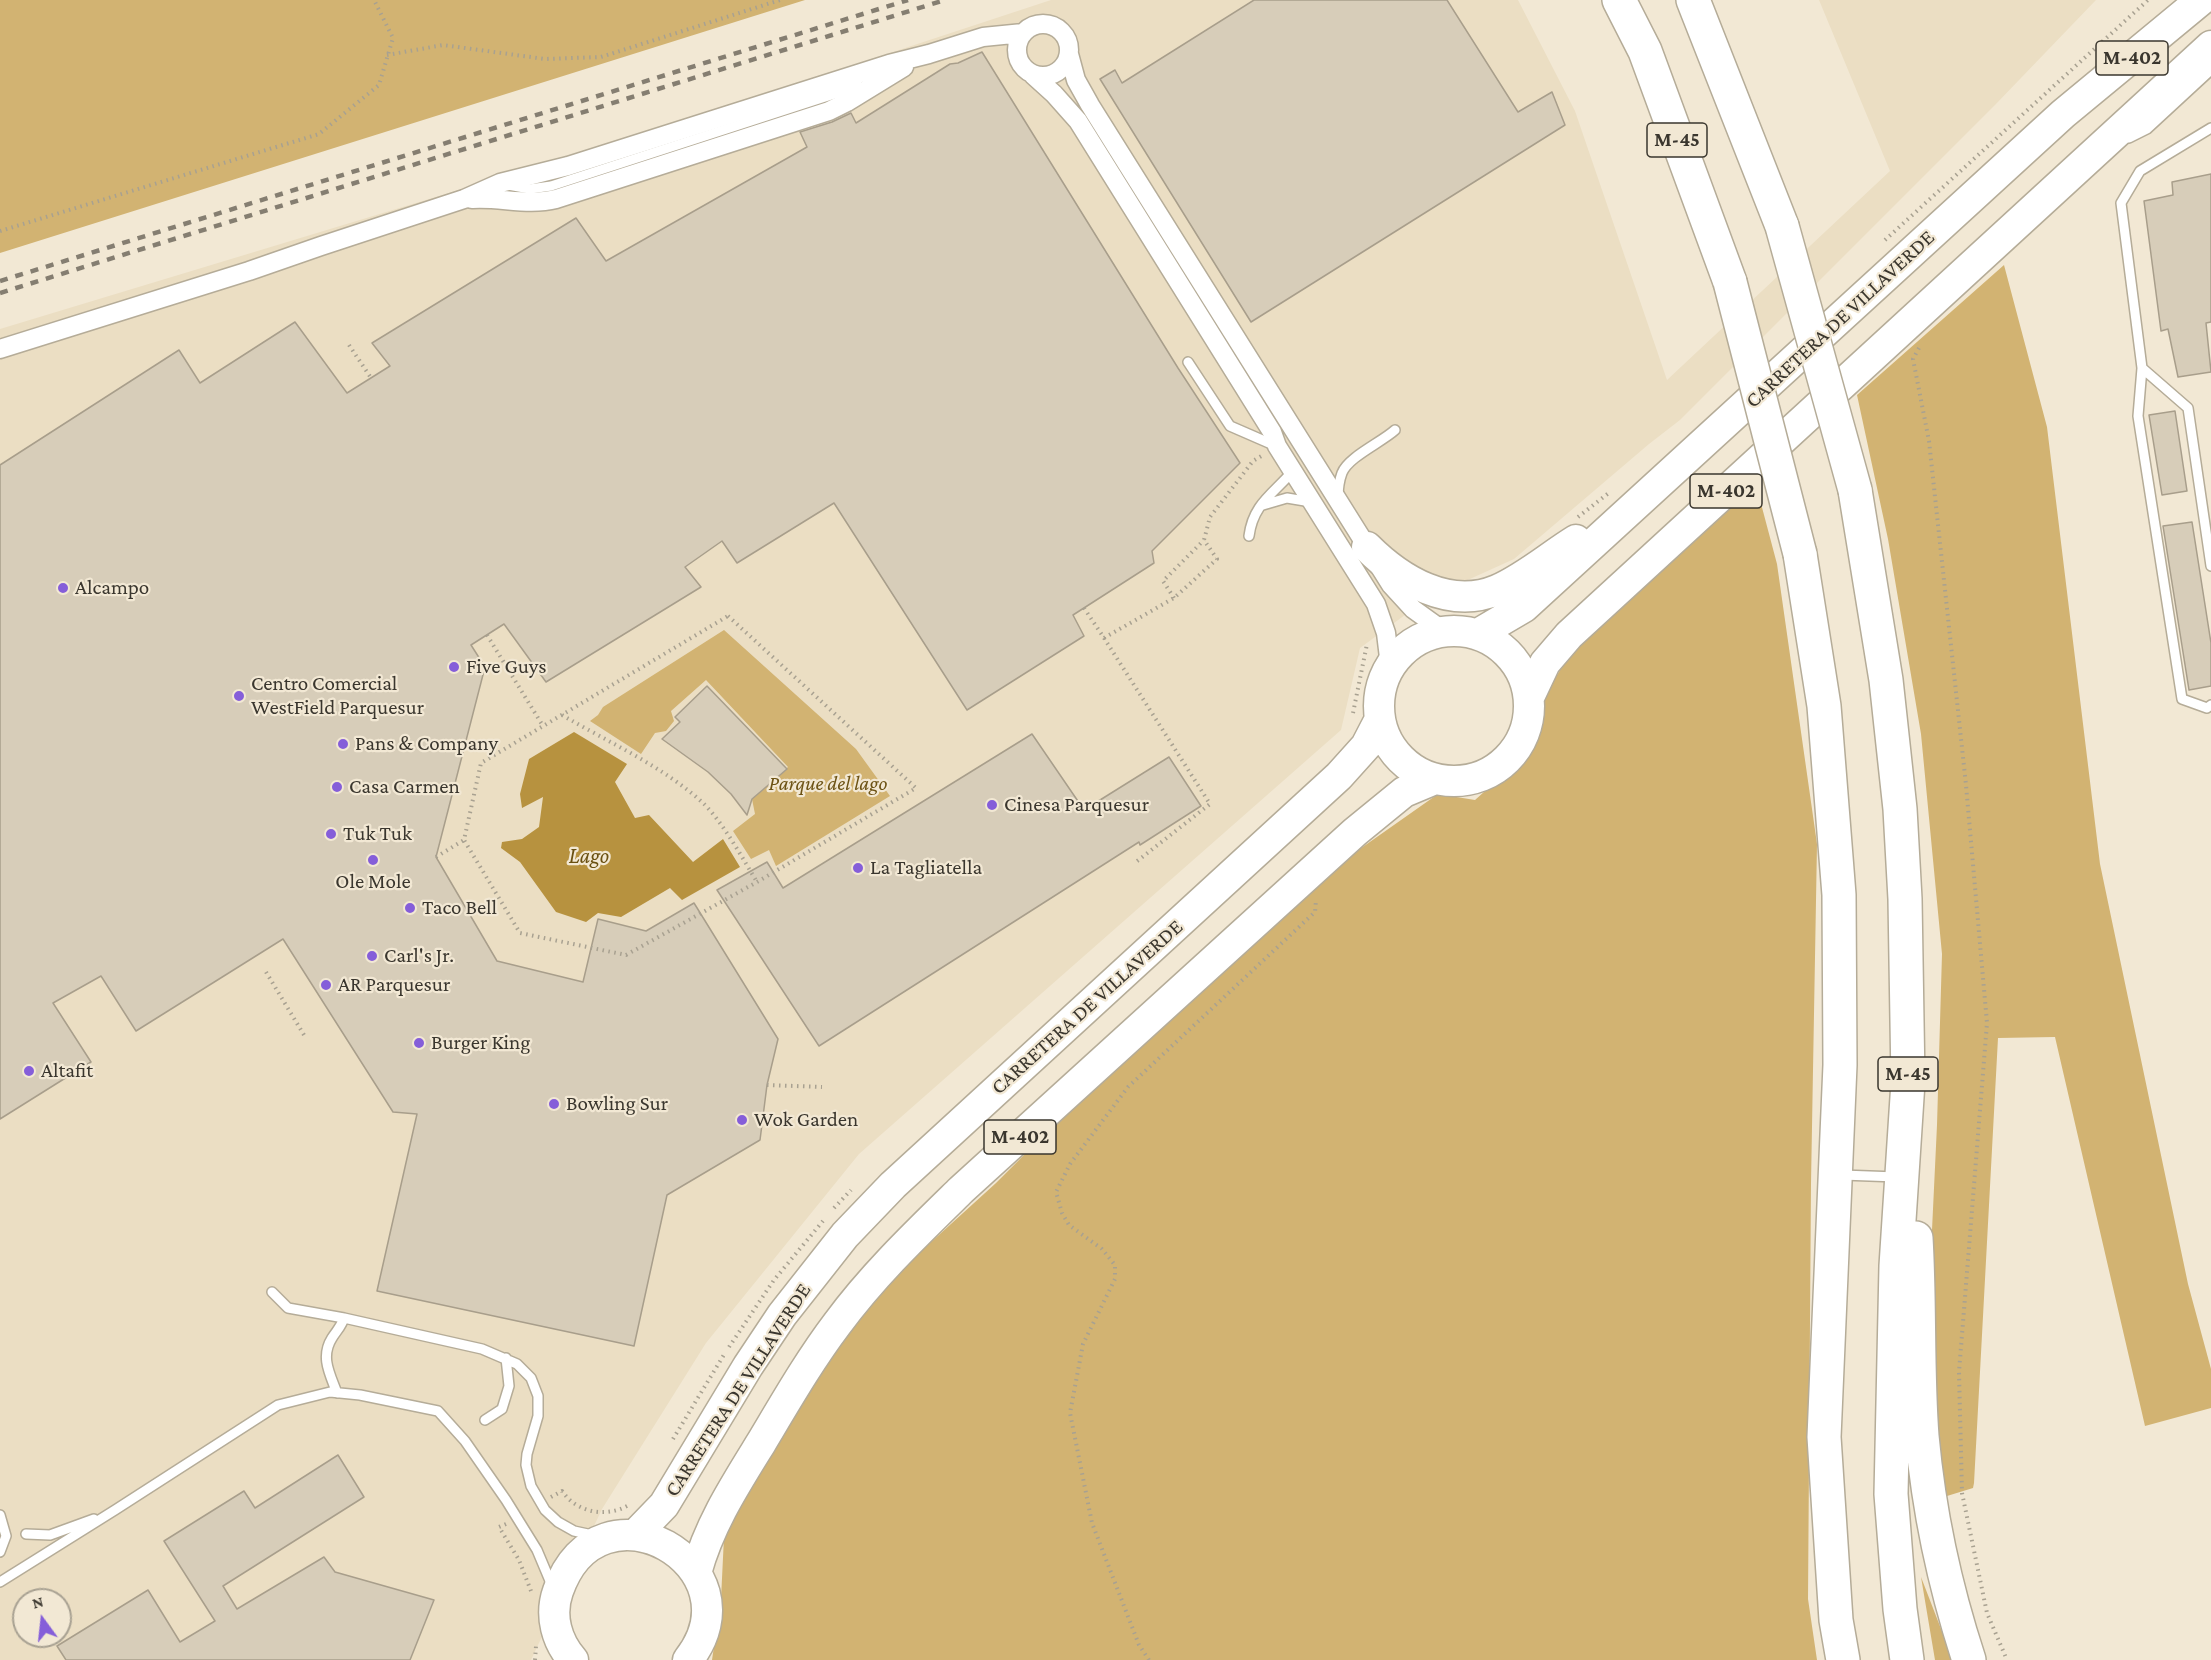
<!DOCTYPE html>
<style>
body{margin:0}
#map{position:relative;width:2211px;height:1660px;overflow:hidden;background:#f2e8d4;font-family:"Crimson Pro",serif}
canvas{display:block}
.north{position:absolute;left:12px;top:1588px;width:60px;height:60px;box-sizing:border-box;background:#f2e8d4;border:2px solid #a8a192;border-radius:50%;rotate:345deg;font-size:16px;font-weight:700;line-height:24px;text-align:center;color:#3a362e}
.north::after{content:'';display:block;margin:auto;width:21px;height:27px;background:#855ed9;clip-path:polygon(50% 0,100% 100%,50% 72%,0 100%)}
</style>
<div id="map">
<canvas width="2211" height="1660"></canvas>
<div class="north">N</div>
</div>
<script>
const context = document.querySelector('canvas').getContext('2d');
context.lineJoin = 'round';
function paint(path, color) {
  context.fillStyle = color;
  context.fill(path, 'evenodd');
}
function trace(path, color, width, dash) {
  context.strokeStyle = color;
  context.lineWidth = width;
  context.lineCap = dash ? 'butt' : 'round';
  context.setLineDash(dash || []);
  context.stroke(path);
}
function drawText(font, color, halo, rows, align = 'center') {
  context.font = font + ' "Crimson Pro",serif';
  context.lineWidth = 4.5;
  context.setLineDash([]);
  context.textBaseline = 'middle';
  context.strokeStyle = halo;
  context.fillStyle = color;
  for (const [text, x, y, turn = 0] of rows) {
    context.save();
    context.translate(x, y);
    context.rotate((+turn || 0) * Math.PI / 180);
    context.textAlign = isNaN(turn) ? turn : align;
    if (halo) context.strokeText(text, 0, 0);
    context.fillText(text, 0, 0);
    context.restore();
  }
}
paint(new Path2D(`
 M1051,0H1518L1575,111L1667,380L1890,171L1819,0H2096L1995,105L1680,420L1649,444L1514,559L1428,598L1360,648L1341,730L859,1154L706,1343L602,1509L531,1660H0V329L647,133ZM24,1600H60V1636H24Z`), '#ebdec3');
paint(new Path2D(`
 M0,0H805L0,253Z
 M2004,265L2047,427L2100,864L2188,1284L2211,1369V1408L2145,1426L2055,1037L1998,1038L1974,1483L1973,1488L1947,1496L1944,1486L1934,1382L1930,1272L1937,1125L1942,954L1921,734L1888,539L1857,395Z
 M1755,481L1777,564L1817,844L1811,1183L1808,1599L1817,1660H712L721,1599L724,1537L789,1421L874,1294L996,1183L1126,1053L1357,851L1438,794L1475,800L1522,758L1543,698L1573,649Z
 M724,630L856,749L890,796L776,866L769,850L751,859L733,831L755,814L752,799L788,767L706,680L671,711L674,721L666,731L655,733L641,754L590,721L598,715L603,707Z
 M1921,1577L1953,1660H1935Z`), '#d2b372');
paint(new Path2D(`
 M574,732L627,764L615,782L635,818L649,815L693,862L723,839L740,867L682,900L670,888L621,917L598,913L586,922L556,912L520,862L501,848L502,842L522,839L539,827L543,797L522,808L520,794L529,759Z`), '#b7923f');
const building = new Path2D(`
 M1254,0H1447L1518,112L1552,92L1565,125L1251,322L1100,79L1115,70L1122,83Z
 M982,52L1178,368L1240,463L1152,551L1154,563L1073,615L1084,636L967,710L834,503L737,563L722,541L685,567L701,587L546,682L504,624L471,645L485,667L436,857L497,961L583,982L598,919L646,931L694,903L778,1039L767,1085L760,1140L667,1195L634,1346L377,1291L417,1114L393,1112L283,939L136,1031L101,976L53,1003L91,1062L0,1119V465L179,350L200,383L295,322L347,393L390,366L372,343L576,218L606,261L807,147L800,132L832,122L851,113L856,123L950,64L958,63Z
 M2211,174V322L2206,323L2211,372L2178,377L2168,329L2161,331L2144,201L2173,195L2172,182Z
 M2175,411L2187,491L2162,495L2149,415Z
 M2192,522L2211,643V686L2189,690L2163,526Z
 M707,686L787,769L752,799L747,815L731,794L708,772L662,739L680,722L675,717Z
 M1032,734L1084,810L1169,757L1201,806L1140,845L1139,842L819,1046L717,890L767,862L783,888Z
 M338,1455L364,1497L223,1586L237,1609L324,1557L335,1572L434,1600L410,1660H66L57,1646L148,1590L180,1642L215,1621L164,1541L244,1491L255,1508Z`);
paint(building, '#d7cdb9');
trace(building, '#a89e8b', 1.5);
const service = new Path2D(`
 M2211,128L2140,171L2121,203L2142,368L2138,416L2182,699L2207,708L2211,705
 M2129,138L2147,129L2211,70
 M508,185L530,189L551,186L859,86
 M1188,362L1230,426L1276,446
 M2142,368L2188,408L2211,566
 M1338,498C1338,490 1339,481 1342,473C1348,457 1382,442 1395,430
 M1263,505L1287,498L1311,502
 M1249,536C1253,504 1273,494 1293,471
 M1842,1175L1897,1177
 M272,1292L288,1308L344,1318L482,1349L517,1364L531,1378L538,1396V1416L527,1454L526,1465L531,1486L545,1510L558,1522L574,1531L597,1536
 M337,1393C330,1374 320,1357 332,1338C337,1330 341,1327 344,1318
 M485,1420L502,1409L509,1386L506,1358
 M0,1515L6,1536L0,1552
 M26,1534L50,1535L94,1519
 M0,1582L115,1510L278,1405L330,1392L360,1395L438,1411L465,1441L506,1500L537,1550L553,1588`);
const minor = new Path2D(`
 M1017 50a26 26 0 1 1 52 0a26 26 0 1 1-52 0Z
 M1069,54L1076,80L1090,105L1391,585L1413,609L1445,632
 M1033,75L1054,94L1078,121L1272,432L1277,446L1376,604L1386,633L1390,666
 M472,199C500,197 528,206 556,199L829,111L847,102L904,67
 M0,349L249,271L321,246L464,199L500,183L568,166L889,64L929,54L983,37L1023,33`);
const trunk = new Path2D(`
 M1367,547C1400,580 1449,610 1497,590C1525,578 1550,556 1576,540
 M1379 706a75 75 0 1 1 150 0a75 75 0 1 1-150 0Z
 M1478,634L1524,607L2063,114L2201,0
 M1529,697L1545,663L1569,635L2211,46
 M635,1535L664,1505L748,1366L782,1315L845,1235L893,1185L1339,776L1366,746L1380,719
 M696,1573C709,1525 735,1485 761,1443C785,1403 809,1361 837,1324C873,1275 917,1233 961,1190L1355,832L1404,792L1435,779
 M573,1660C557,1642 549,1616 558,1591C599,1472 762,1566 688,1660`);
const motorway = new Path2D(`
 M1619,0L1645,51L1730,282
 M1693,0L1782,226
 M1855,490L1886,680L1900,809L1905,899L1908,1082L1896,1266L1891,1494L1900,1609L1907,1660
 M1800,554L1824,706L1839,895L1840,1065L1824,1437L1836,1620L1843,1660
 M1916,1238C1920,1304 1917,1370 1922,1436C1929,1513 1945,1587 1969,1660`);
trace(service, '#b5ac98', 12);
trace(minor, '#b5ac98', 21);
trace(trunk, '#b5ac98', 33);
trace(motorway, '#b5ac98', 36);
trace(new Path2D(`
 M387,55L443,45L545,59L601,57L780,0
 M0,231L319,134L379,85L393,38L374,0
 M1885,240L2148,0
 M349,345L371,378
 M1919,348L1913,359L1929,441L1966,785L1987,1023L1959,1372L1962,1493L1987,1613L2007,1660
 M1578,517L1610,492
 M1174,598L1163,581L1204,540
 M1084,608L1104,638L1174,598L1217,559L1204,540L1210,517L1253,461L1263,455
 M728,616L916,788L757,882L626,955L520,933L464,840L481,763Z
 M487,635L543,726
 M1104,638L1210,804L1136,862
 M1353,713L1367,644
 M562,715C608,742 664,767 703,803C722,821 743,859 757,882
 M436,857L464,840
 M266,972L304,1035
 M767,1085L822,1087
 M834,1208L851,1190
 M729,1347L774,1280L823,1221
 M673,1439L725,1353
 M551,1497L562,1491C577,1513 606,1518 629,1505
 M506,1524L499,1527L519,1560L531,1591
 M535,1660L536,1646
 M1149,1660L1139,1645L1092,1523L1070,1413L1083,1344L1115,1279V1265L1102,1249L1069,1225L1062,1213L1056,1192L1070,1164L1128,1087L1315,912L1316,900`), '#a8a191', 4, [1.5, 4.5]);
trace(service, '#fff', 9);
trace(minor, '#fff', 18);
trace(trunk, '#fff', 30);
trace(motorway, '#fff', 33);
trace(new Path2D(`
 M0,281L908,0
 M0,293L945,0`), '#857e71', 4.5, [8, 8]);
const motorwayBridge = new Path2D(`
 M1782,226L1855,490
 M1730,282L1800,554`);
trace(motorwayBridge, '#b5ac98', 36, []);
trace(motorwayBridge, '#fff', 33);
for (const [x, y, r, color] of [
 [63,588,6,"#855ed9"],
 [454,667,6,"#855ed9"],
 [239,696,6,"#855ed9"],
 [343,744,6,"#855ed9"],
 [337,787,6,"#855ed9"],
 [992,805,6,"#855ed9"],
 [331,834,6,"#855ed9"],
 [373,860,6,"#855ed9"],
 [858,868,6,"#855ed9"],
 [410,908,6,"#855ed9"],
 [372,956,6,"#855ed9"],
 [326,985,6,"#855ed9"],
 [419,1043,6,"#855ed9"],
 [29,1071,6,"#855ed9"],
 [554,1104,6,"#855ed9"],
 [742,1120,6,"#855ed9"]
]) {
  const dot = new Path2D();
  dot.arc(x, y, r, 0, 2 * Math.PI);
  context.fillStyle = color;
  context.fill(dot);
  trace(dot, '#f2e8d4', 2);
}
for (const [x, y, w] of [
 [2132,58,72],
 [1677,140,60],
 [1726,491,72],
 [1908,1074,60],
 [1020,1137,72]
]) {
  const box = new Path2D();
  box.roundRect(x - w / 2, y - 17, w, 34, 4.5);
  context.fillStyle = '#f2e8d4';
  context.fill(box);
  trace(box, '#3a362e', 1.5);
}
drawText('bold 20px', '#3a362e', null, [
 ["M-402",2132,58],
 ["M-45",1677,140],
 ["M-402",1726,491],
 ["M-45",1908,1074],
 ["M-402",1020,1137]
]);
drawText('21px', '#3a362e', '#f2e8d4', [
 ["CARRETERA DE VILLAVERDE",1840,319,-43],
 ["CARRETERA DE VILLAVERDE",1087,1007,-42],
 ["CARRETERA DE VILLAVERDE",738,1390,-57]
]);
drawText('21px', '#3a362e', '#f2e8d4', [
 ["Alcampo",75,588],
 ["Five Guys",466,667],
 ["Centro Comercial",251,684],
 ["WestField Parquesur",251,708],
 ["Pans & Company",355,744],
 ["Casa Carmen",349,787],
 ["Cinesa Parquesur",1004,805],
 ["Tuk Tuk",343,834],
 ["La Tagliatella",870,868],
 ["Ole Mole",373,882,"center"],
 ["Taco Bell",422,908],
 ["Carl's Jr.",384,956],
 ["AR Parquesur",338,985],
 ["Burger King",431,1043],
 ["Altafit",41,1071],
 ["Bowling Sur",566,1104],
 ["Wok Garden",754,1120]
], 'left');
drawText('italic 21px', '#6d5315', '#f2e8d4', [
 ["Parque del lago",828,784]
]);
drawText('italic 22px', '#6a5011', '#f2e8d4', [
 ["Lago",589,856]
]);
</script>
